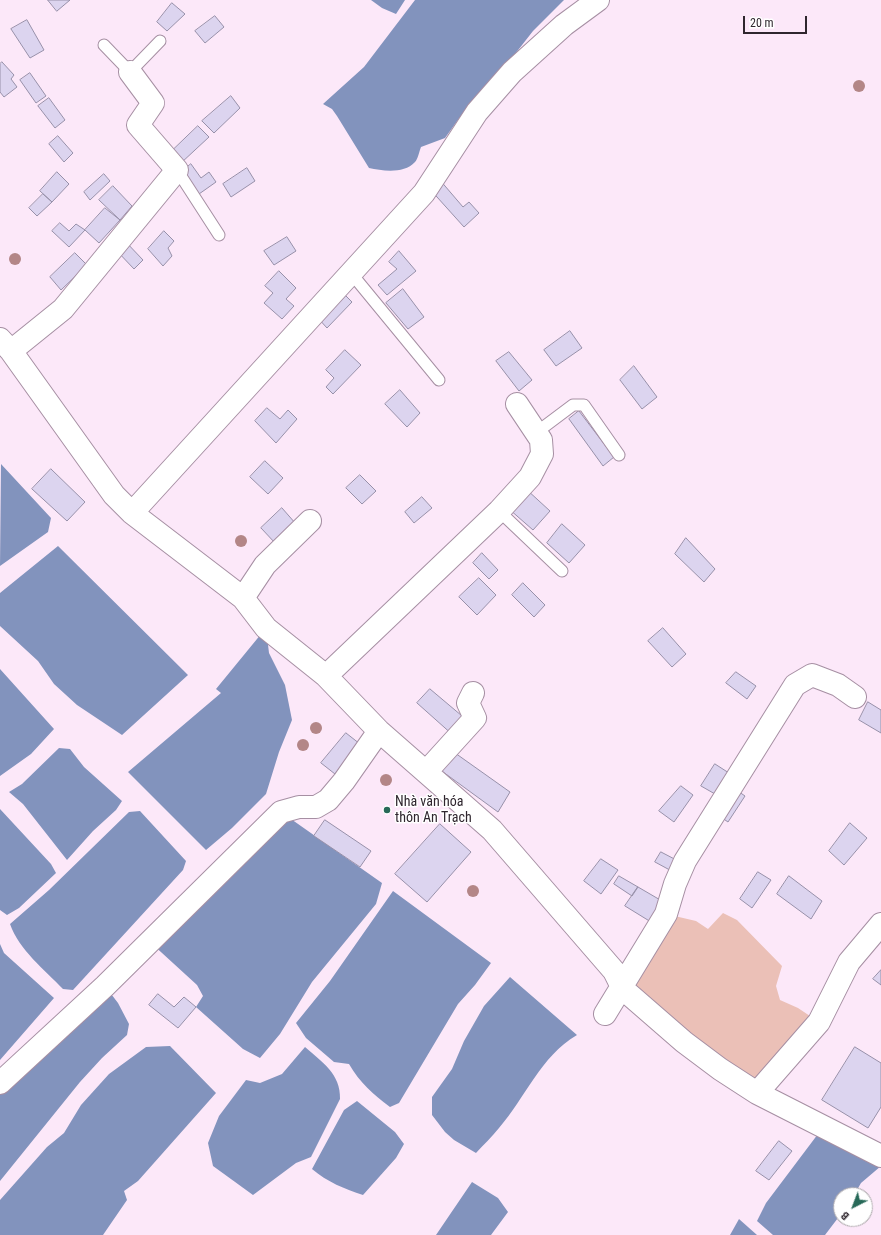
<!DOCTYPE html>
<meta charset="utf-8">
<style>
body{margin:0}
#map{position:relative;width:881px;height:1235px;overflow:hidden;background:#fce8f9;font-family:"Roboto Condensed",sans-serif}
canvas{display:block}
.north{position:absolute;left:833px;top:1187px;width:40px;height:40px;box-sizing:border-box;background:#fff;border:1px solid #aca8ab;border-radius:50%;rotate:222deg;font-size:11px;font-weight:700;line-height:16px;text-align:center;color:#2f262e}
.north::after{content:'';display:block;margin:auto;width:14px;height:18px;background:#276958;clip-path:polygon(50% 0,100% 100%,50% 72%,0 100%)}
.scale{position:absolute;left:743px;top:16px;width:64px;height:18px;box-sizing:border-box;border:2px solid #2f262e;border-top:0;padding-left:5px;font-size:12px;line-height:14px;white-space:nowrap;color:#2f262e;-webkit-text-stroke:3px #fff;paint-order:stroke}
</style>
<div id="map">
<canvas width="881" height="1235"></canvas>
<div class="north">B</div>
<div class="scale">20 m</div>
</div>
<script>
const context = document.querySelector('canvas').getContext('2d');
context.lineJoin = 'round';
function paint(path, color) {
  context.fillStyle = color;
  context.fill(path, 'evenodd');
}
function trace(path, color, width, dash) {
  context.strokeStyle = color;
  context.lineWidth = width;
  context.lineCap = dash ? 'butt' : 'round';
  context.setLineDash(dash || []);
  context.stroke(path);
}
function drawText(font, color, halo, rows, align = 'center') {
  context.font = font + ' "Roboto Condensed",sans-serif';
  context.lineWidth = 3;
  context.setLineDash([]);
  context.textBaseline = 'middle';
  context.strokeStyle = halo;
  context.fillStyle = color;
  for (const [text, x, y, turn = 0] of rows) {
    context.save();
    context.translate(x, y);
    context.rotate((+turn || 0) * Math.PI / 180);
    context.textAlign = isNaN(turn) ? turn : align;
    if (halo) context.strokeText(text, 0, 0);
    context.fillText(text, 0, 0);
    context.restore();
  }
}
paint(new Path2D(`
 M723,913L737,920L782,966L776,986L780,1000L798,1008L819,1022L757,1093L623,989L666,914L696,921L708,929Z`), '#ebc0b7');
paint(new Path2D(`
 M371,0H405L396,14L382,8Z
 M415,0H564L533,31L515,54L468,106L445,138L421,147C419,152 418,159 415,162C404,174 383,171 369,168L337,116L332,109L323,104L364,67Z
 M1,464L51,518L48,532L0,566Z
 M58,546L188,675L122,735L77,705L54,684L38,661L0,626V593Z
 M266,628L269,653L285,685L292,720L279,752L266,794L232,828L206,850L128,772L221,693L216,689Z
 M0,669L54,729L31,754L0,776Z
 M59,748L70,749L84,767L122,801L116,810L93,831L67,860L23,804L9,792L22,784Z
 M0,809L51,864L56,873L19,908L7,915L0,910Z
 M140,811L186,861L183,870L73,990L63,989C45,970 19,950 10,924L49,890L129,812Z
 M281,812L382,883L376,904L312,982L280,1034L260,1058L243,1049L196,1007L203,996L197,985L150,942Z
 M393,891L491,963L475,985L458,1004L399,1103L390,1107C373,1094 360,1083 349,1064L334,1062L306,1038L296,1023L330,981Z
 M0,944L4,953L54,998L0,1060Z
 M510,977L577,1035C540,1057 526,1097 499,1128C492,1137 483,1145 476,1153L454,1140L445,1132L432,1115V1097L452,1069L464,1041L484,1006Z
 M105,986L118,1003L129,1024L127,1035L102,1058L80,1082L0,1181V1083Z
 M170,1046L216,1093L138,1181L124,1191L127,1200L103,1235H0V1200L47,1147L64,1133L81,1105L109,1074L146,1047Z
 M305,1047C322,1062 341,1074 340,1099L311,1157L296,1163L253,1195L213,1166L208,1143L219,1116L246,1080L260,1083L282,1074Z
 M357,1101L395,1132L404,1144L396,1158L363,1195C345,1189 327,1182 312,1169L344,1110Z
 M824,1126L881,1166L861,1183L854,1195H841V1214L825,1235H773L757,1221L766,1203Z
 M472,1182L498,1198L508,1212L491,1235H436Z
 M739,1219L757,1235H730Z`), '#8293bd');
const building = new Path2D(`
 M48,0H70L57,11Z
 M172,3L185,14L167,31L157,22Z
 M215,16L224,27L205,43L195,31Z
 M27,20L44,50L30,58L11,29Z
 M2,62L14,75L11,79L17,87L4,97L0,92V64Z
 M30,73L46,96L36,103L20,80Z
 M231,96L240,108L214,133L202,121Z
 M49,98L65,120L55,128L38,106Z
 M198,126L209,137L181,163L171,152Z
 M58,136L73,153L64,162L49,144Z
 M191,164L201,178L209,172L216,182L199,194L183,171Z
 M247,168L255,181L231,197L223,184Z
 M57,172L69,184L52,202L40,191Z
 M104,174L110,181L90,200L84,192Z
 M439,179L463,207L469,202L479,213L464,227L428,187Z
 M113,186L132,206L120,220L99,200Z
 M43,194L52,202L37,216L29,208Z
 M105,208L120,220L99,243L85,230Z
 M60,223L69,231L76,224L85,230L69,247L52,231Z
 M164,231L174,241L168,248L172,256L163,266L148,249Z
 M287,237L296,251L274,265L264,251Z
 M124,240L143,260L134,269L116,250Z
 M399,251L416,271L387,295L378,285L397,269L389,262Z
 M75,253L87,265L61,290L50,277Z
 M279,271L296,288L286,299L294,306L282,319L264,303L273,293L265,286Z
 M403,289L424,317L408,329L386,303Z
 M341,291L352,302L327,328L317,317Z
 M570,331L582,348L556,366L544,350Z
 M345,350L361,365L333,394L326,387L334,378L326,370Z
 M509,352L532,380L519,391L496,361Z
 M634,366L657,397L642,409L620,380Z
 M400,390L420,413L407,427L385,404Z
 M267,408L280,419L288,410L297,419L276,443L255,421Z
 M579,411L614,457L603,466L569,419Z
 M265,461L283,478L268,494L250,477Z
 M51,469L85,502L67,521L32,489Z
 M360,475L376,491L362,504L346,488Z
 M526,489L550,511L533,530L509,509Z
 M422,497L432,508L414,523L405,512Z
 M282,508L296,524L276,544L261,528Z
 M562,524L585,545L569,563L547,543Z
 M686,538L715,569L704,582L675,554Z
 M482,553L498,570L489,579L473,563Z
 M479,578L496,595L477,615L459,597Z
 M523,583L545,605L534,617L512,595Z
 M663,628L686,654L672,667L648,641Z
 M736,672L756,686L747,699L726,683Z
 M430,689L468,721L454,736L417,703Z
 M868,702L881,710V733L859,720Z
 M346,733L360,744L335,774L321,763Z
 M448,748L510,792L498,812L439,769Z
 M715,764L729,773L715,794L701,786Z
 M681,786L693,795L674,822L659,811Z
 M732,787L745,796L728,822L715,813Z
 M325,820L371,851L360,867L314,836Z
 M850,823L867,838L844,865L829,851Z
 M440,824L471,852L427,902L395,874Z
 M661,852L684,864L679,875L655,862Z
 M601,859L618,870L601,894L584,881Z
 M758,872L771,880L752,908L740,899Z
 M619,876L638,887L632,896L614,884Z
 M789,876L822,901L811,919L777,894Z
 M638,887L662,901L651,922L625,906Z
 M881,970V985L873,979Z
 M158,994L174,1007L184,997L196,1007L178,1028L149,1005Z
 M855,1047L881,1063V1107L868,1128L822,1100Z
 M779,1141L792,1151L769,1180L756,1171Z`);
paint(building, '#dcd4ef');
trace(building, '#9790a9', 1);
const lane = new Path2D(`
 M104,45L130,72L160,41
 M177,170L219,235
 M351,273L439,380
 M537,432L573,405H584L619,455
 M499,511L562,571`);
const street = new Path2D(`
 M0,339L11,351L114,495L132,513L243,598L266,628L326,676L379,731L492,830L614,971L623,989L684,1042L720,1069L757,1093L881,1156
 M11,351L63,309L177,170L138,125L153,103L130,72
 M132,513L424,193L477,112L512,72L564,25L598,0
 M243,598L265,565L310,521
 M326,676L499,511L530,477L542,454L541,440L517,404
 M426,772L475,718L468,703L473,693
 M605,1014L666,914L675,884L685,861L795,685L812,675L838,685L855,697
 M0,1083L105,986L281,812L299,807H316L328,800L344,781L379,731
 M757,1093L819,1022L849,962L881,924`);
trace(lane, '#a68fa3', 13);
trace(street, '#a68fa3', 24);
trace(lane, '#fff', 11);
trace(street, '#fff', 22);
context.fillStyle = '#b38687';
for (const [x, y] of [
 [859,86],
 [15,259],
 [241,541],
 [316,728],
 [303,745],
 [386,780],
 [473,891]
]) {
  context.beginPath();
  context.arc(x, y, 6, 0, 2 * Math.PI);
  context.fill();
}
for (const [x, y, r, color] of [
 [387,810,4,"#276958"]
]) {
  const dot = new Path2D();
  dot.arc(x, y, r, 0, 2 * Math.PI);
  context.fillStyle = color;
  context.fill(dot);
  trace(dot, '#fff', 1.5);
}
drawText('14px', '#2f262e', '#fff', [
 ["Nhà văn hóa",395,802],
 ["thôn An Trạch",395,818]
], 'left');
</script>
